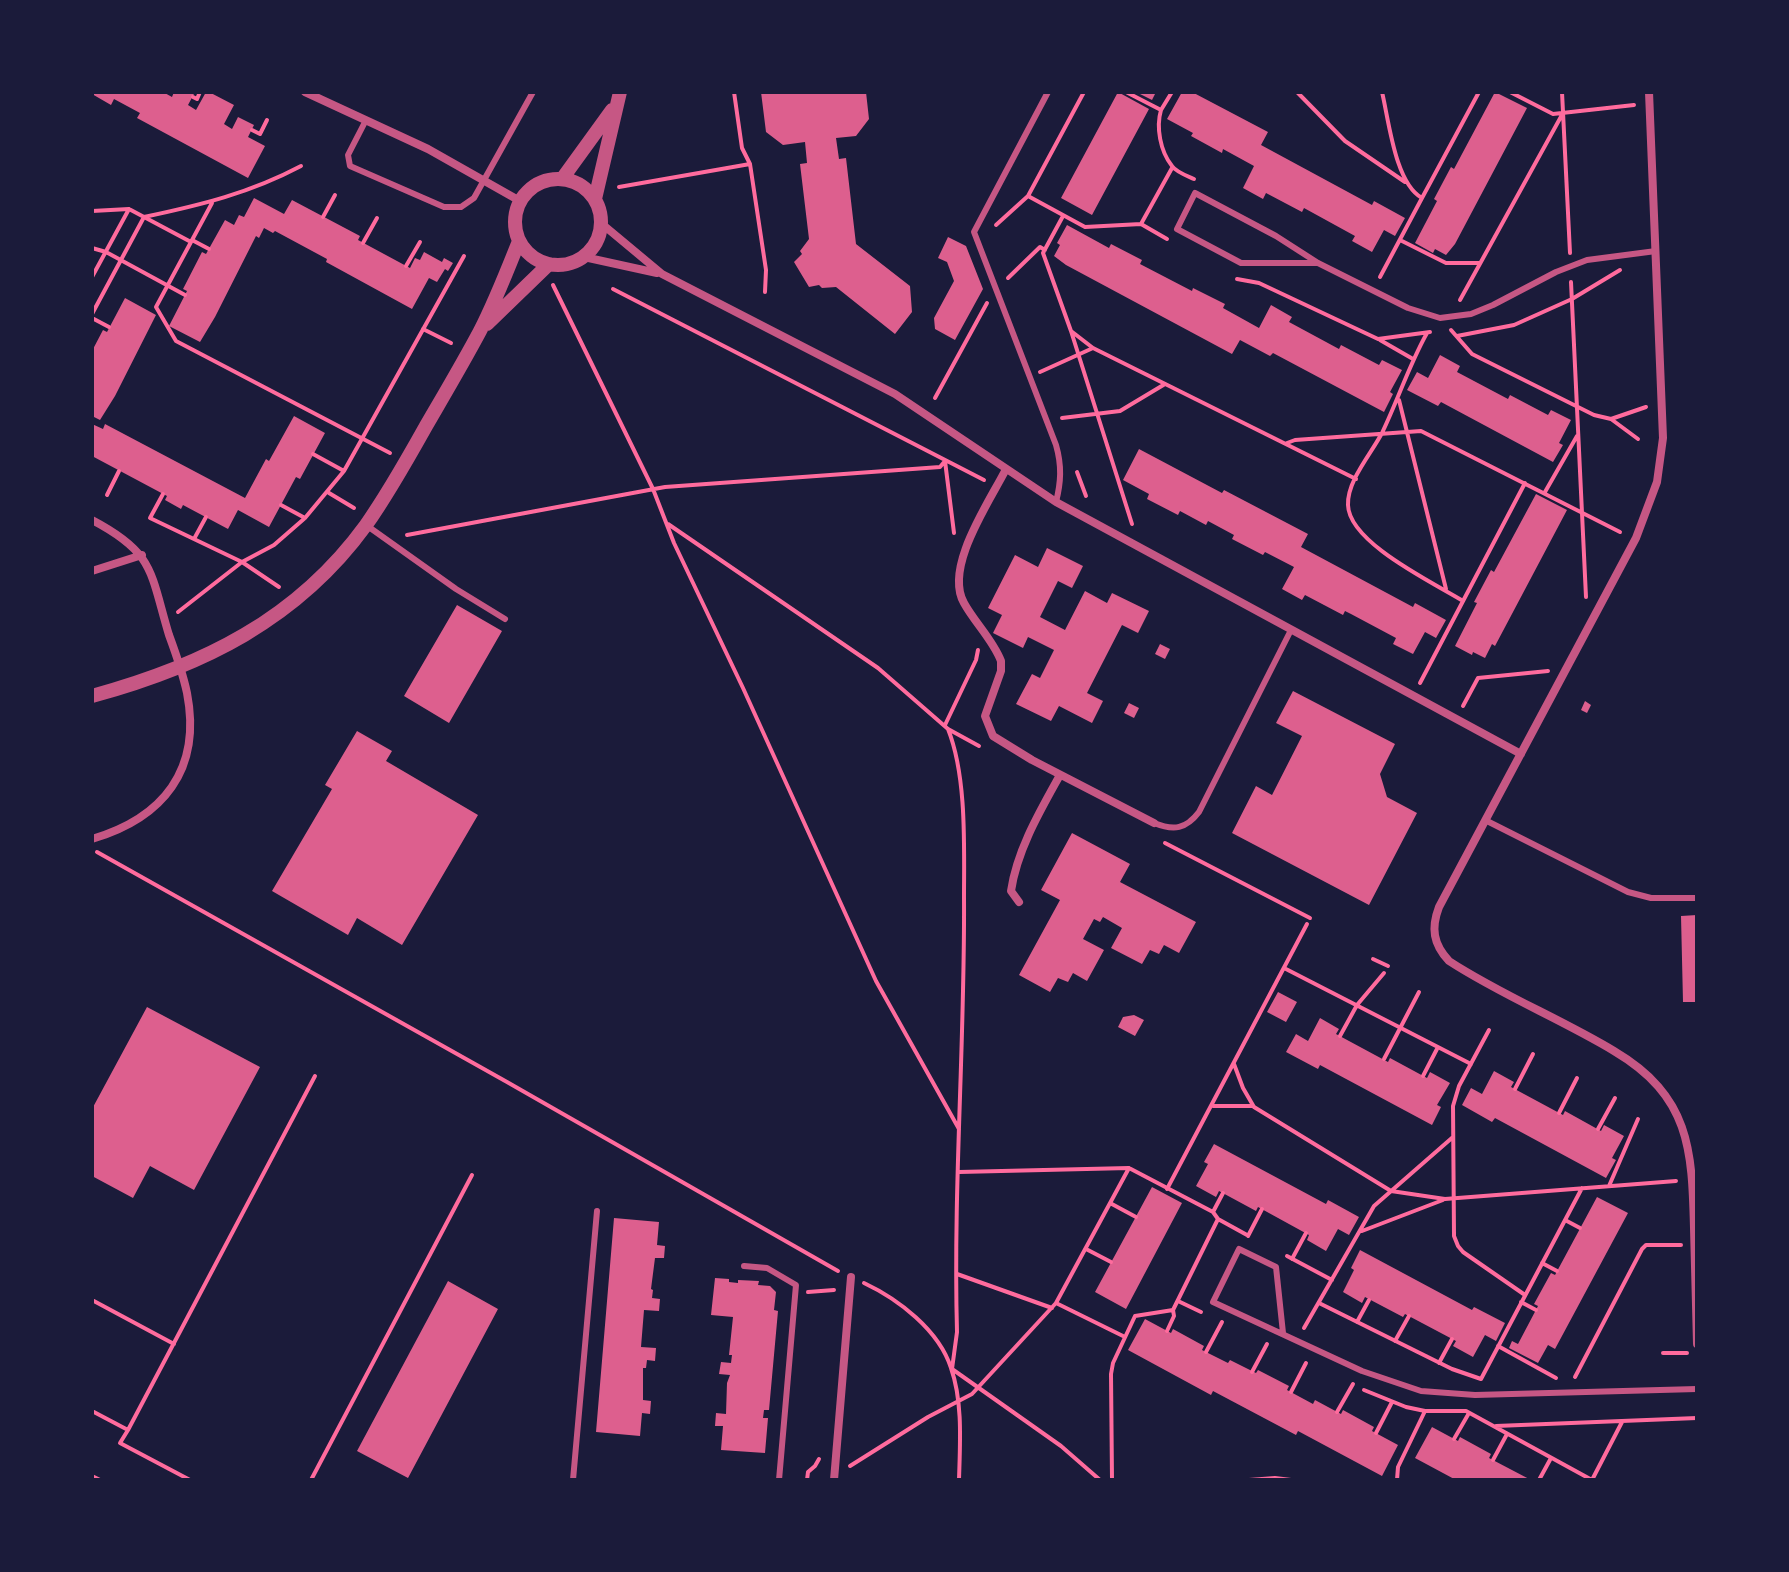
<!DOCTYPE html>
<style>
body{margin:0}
#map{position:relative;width:1789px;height:1572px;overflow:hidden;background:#1b1b3a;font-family:"Noto Serif",serif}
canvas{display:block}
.frame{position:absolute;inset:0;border:94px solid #1b1b3a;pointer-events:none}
</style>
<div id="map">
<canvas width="1789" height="1572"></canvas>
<div class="frame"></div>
</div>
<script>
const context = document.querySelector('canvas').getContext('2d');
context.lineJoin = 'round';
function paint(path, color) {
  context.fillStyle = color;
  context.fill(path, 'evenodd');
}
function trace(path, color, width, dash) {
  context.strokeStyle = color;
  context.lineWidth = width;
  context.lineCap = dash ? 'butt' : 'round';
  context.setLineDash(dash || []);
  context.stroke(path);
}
paint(new Path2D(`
 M92,92H163L172,97L174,92H195L188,105L196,110L206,92H209L234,105L224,124L232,129L238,117L254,125L248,137L265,146L248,178L137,118L140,113L114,99L111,105L92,94Z
 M761,92H866L869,119L856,136L836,138L839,159L846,158L856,244L910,286L912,312L895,334L836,287L822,288L819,285L809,287L794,262L802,254L800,251L809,239L800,164L807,163L805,142L783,145L766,132Z
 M1118,92L1149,109L1092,215L1061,198Z
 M1136,92H1156L1152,100Z
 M1182,92H1192L1268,132L1261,145L1372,205L1374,201L1405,218L1395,236L1384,230L1372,252L1352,241L1355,236L1304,208L1302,212L1266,193L1263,199L1243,188L1254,166L1223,149L1222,153L1191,136L1193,133L1167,119Z
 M1495,92L1527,108L1455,244L1446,255L1435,249L1433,253L1415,243L1437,201L1434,199L1451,167L1454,169Z
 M254,198L284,214L292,200L360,236L358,240L410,268L415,258L420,260L424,252L442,262L444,258L453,263L448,271L445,269L437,282L429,278L412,309L326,262L327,259L275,231L273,233L264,228L259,238L256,236L215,317L200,342L169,326L187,291L183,289L202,252L206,254L225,220L234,225L239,215L244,217Z
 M1067,225L1109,248L1111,244L1142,260L1140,264L1192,291L1193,288L1225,304L1223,308L1259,328L1271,305L1292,317L1289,322L1339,349L1341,345L1379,365L1382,360L1402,370L1390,392L1393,394L1384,412L1273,353L1270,356L1240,340L1232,354L1066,265L1054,256L1060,245L1057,243Z
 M948,237L966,246L983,289L955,340L935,329L934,318L954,281L947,262L938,258Z
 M125,298L156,315L115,396L100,420L92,416V351L103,330L107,332Z
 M1440,355L1460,366L1457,372L1508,399L1510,395L1548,415L1551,410L1571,420L1559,443L1563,445L1553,462L1441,402L1438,406L1407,390L1417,372L1428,378Z
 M294,416L325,433L300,479L296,477L269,527L238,510L228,529L183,505L181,509L165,500L167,496L92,456V424L103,429L105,424L245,498L266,459L269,461Z
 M1139,449L1222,493L1224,490L1308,534L1301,547L1413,607L1415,603L1446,620L1436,638L1425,632L1413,654L1393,644L1396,638L1351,614L1345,611L1343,615L1305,595L1302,600L1282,589L1294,567L1265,552L1263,555L1232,539L1234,535L1208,521L1206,525L1180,511L1178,515L1147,499L1149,494L1123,480Z
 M1536,494L1567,510L1495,646L1492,644L1485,658L1473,652L1472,655L1455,646L1477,603L1474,602L1491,570L1494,572Z
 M1047,548L1083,566L1072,588L1058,581L1040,617L1065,630L1085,591L1107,603L1112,593L1149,611L1138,633L1122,625L1087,693L1103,701L1092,723L1059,706L1051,721L1016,704L1032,674L1040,678L1054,650L1028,637L1023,648L993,633L1002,615L988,608L1015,555L1038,567Z
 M457,605L502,631L449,723L404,696Z
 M1160,644L1170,649L1165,659L1155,654Z
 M1293,691L1395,744L1380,774L1387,797L1417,813L1369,905L1232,833L1256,786L1272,795L1302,736L1276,723Z
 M1585,701L1591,705L1587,713L1581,710Z
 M1129,703L1139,708L1134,718L1124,713Z
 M357,731L392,751L386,761L478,815L402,945L357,918L348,935L272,891L332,789L325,785Z
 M1072,833L1130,864L1120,882L1196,922L1179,953L1164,945L1159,954L1150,950L1142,964L1111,948L1122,928L1103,917L1100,922L1094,919L1083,939L1104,950L1087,981L1073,973L1068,982L1058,978L1050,992L1019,975L1060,900L1041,890Z
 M1697,915V1002H1683L1681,916Z
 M1278,992L1297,1002L1286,1022L1267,1012Z
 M147,1007L260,1067L194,1190L150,1166L133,1198L92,1176V1109Z
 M1134,1015L1144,1020L1135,1036L1118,1027L1123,1017Z
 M1320,1018L1339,1029L1336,1034L1388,1062L1390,1058L1427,1078L1430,1072L1450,1083L1437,1105L1441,1107L1432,1125L1320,1065L1318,1069L1286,1052L1296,1034L1308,1041Z
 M1494,1071L1514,1082L1511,1087L1563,1115L1565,1111L1601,1131L1604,1125L1624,1136L1612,1158L1616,1160L1606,1178L1495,1118L1492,1122L1462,1105L1471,1088L1482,1094Z
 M1214,1144L1326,1204L1328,1200L1359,1217L1349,1235L1338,1229L1326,1251L1307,1240L1309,1235L1258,1207L1256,1211L1219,1191L1216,1197L1196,1186L1208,1164L1204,1162Z
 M1152,1187L1182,1203L1126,1309L1095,1292Z
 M1597,1197L1628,1213L1555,1349L1548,1345L1538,1363L1509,1348L1512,1341L1518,1344L1538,1306L1534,1304L1551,1273L1555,1275Z
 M614,1218L659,1222L657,1245L665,1246L664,1258H655L651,1289L653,1290L652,1298L660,1299L659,1311L644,1310L641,1347L656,1348L655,1361L647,1360L646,1368H643V1400L651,1401L650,1414L642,1413L640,1436L596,1432Z
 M1360,1250L1472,1310L1474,1307L1505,1323L1496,1341L1485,1335L1473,1357L1453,1346L1456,1341L1405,1314L1403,1317L1365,1297L1362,1303L1343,1292L1354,1270L1351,1268Z
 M715,1278L729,1279V1282L738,1283V1280L759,1281L758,1285L770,1286L776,1292L774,1310L778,1311L769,1410H764L763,1418H768L765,1453L721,1450L723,1426H715L716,1413L726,1414L727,1383L730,1375L719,1374L721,1362L731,1363L732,1355H729L733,1317L711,1315Z
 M448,1281L498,1309L408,1478L357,1451Z
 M1145,1319L1171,1333L1173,1329L1204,1346L1202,1350L1228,1363L1230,1360L1256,1373L1258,1370L1289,1386L1287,1390L1313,1404L1315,1400L1341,1414L1343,1410L1374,1427L1372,1431L1398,1445L1382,1476L1298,1431L1296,1435L1213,1391L1211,1395L1128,1350Z
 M1432,1427L1458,1441L1460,1437L1491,1454L1489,1458L1531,1480H1456L1415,1458Z`), '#dd5f8e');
trace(new Path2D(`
 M734,92L742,148L750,164L766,270L765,292
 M1084,92L1028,196L1085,227L1141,224L1172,168
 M1126,92L1161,110L1172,92
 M1297,92L1345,141L1405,182
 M1382,92C1389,121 1395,183 1422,198L1479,92
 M1510,92L1553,114L1634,105
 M1562,92L1570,253
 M193,97L197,99L200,92
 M1161,110C1156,127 1160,151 1172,166C1176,172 1187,176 1194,179
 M252,130L260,134L267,120
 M619,187L750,164
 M212,203L156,307L176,341L390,453
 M92,211L129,209
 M1063,216L1043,253L1071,331L1132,524
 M323,217L335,195
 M1141,224L1167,239
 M996,225L1028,196
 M192,240L209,249
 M1400,240L1446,263H1480
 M363,243L377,218
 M92,248L106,252L185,295
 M406,266L420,242
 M92,277L129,209L191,242
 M1380,277L1422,198
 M1008,278L1040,247L1045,250
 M1237,279L1259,283L1378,339L1430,332
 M1571,282L1586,597
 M553,285L653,489L674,543L743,688L876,981L959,1129
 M613,289L984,480
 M1460,300L1563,113
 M92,314L144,217C201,205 250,193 301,166
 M92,318L109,327
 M423,329L451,343
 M1451,330L1472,354L1594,415L1611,419L1646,407
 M1071,331L1093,348L1356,479
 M1427,333C1409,365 1398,400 1382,433C1371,454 1347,481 1348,505C1349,543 1434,583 1463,601
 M1457,336L1514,325L1572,299L1620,270
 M1380,340L1413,359
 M1040,372L1093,348
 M935,398L987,303
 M1399,400L1446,589
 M1062,418L1120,411L1165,384
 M1611,419L1638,439
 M1287,443L1295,440L1421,431L1620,532
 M313,454L344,471
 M1077,472L1086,496
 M1545,492L1577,436
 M329,493L354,508
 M163,494L150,518L242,562L279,587
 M107,495L119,471
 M281,505L305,518
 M668,524L878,668L948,729L979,746
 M407,535L665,487L940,467L945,461L954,533
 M194,539L206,517
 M178,612L242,562L274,545L305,518L344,471L464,256
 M1420,683L1525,483
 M1463,706L1478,678L1548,671
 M945,725L976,660L978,650
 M948,729C967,777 964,847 964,898C965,1043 953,1187 957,1332L952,1369L1061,1446L1100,1480
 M1165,843L1310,918
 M97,852L507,1082L838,1271
 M1373,959L1388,966
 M1284,968L1471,1064
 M1489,1030L1459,1086L1453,1106L1454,1236L1458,1246L1463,1252L1525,1295
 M1340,1036L1357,1005L1384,973
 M1384,1059L1419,992
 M1234,1064L1243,1088L1254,1107L1391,1191L1445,1199L1676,1181
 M1423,1076L1438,1047
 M1515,1089L1533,1054
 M1213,1106H1252
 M1559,1113L1577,1078
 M1598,1129L1615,1098
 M959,1172L1129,1168
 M1609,1186L1638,1119
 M1167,1189L1307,924
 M1110,1203L1136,1217
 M1213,1212L1223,1193
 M1565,1220L1580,1228
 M1362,1231L1443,1200
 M1248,1236L1262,1209
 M1086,1249L1111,1262
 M1287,1256L1332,1280
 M1292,1259L1306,1233
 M1542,1263L1557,1271
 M957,1274L1052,1308
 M864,1283C898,1299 939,1330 951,1368C963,1402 960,1444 959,1480
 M808,1292L834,1290
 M92,1300L174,1344
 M1178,1301L1201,1312
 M1521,1302L1536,1310
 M1056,1303L1125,1337
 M1319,1303L1452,1369L1481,1379
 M1357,1322L1369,1300
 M1304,1328L1374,1206L1453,1137
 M1167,1331L1174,1316L1173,1310
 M1395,1341L1409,1316
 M1498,1346L1556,1378
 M1206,1352L1222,1322
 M1663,1353H1687
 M1439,1363L1452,1339
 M1252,1372L1267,1344
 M1575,1377L1642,1249L1646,1245H1681
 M1481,1379L1582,1188
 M1364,1390L1406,1407L1425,1411H1466L1592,1480
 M1291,1392L1306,1363
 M92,1411L128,1430L315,1076
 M1337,1412L1353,1384
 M1496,1426L1697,1418
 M128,1430L120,1443L190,1480
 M1376,1433L1392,1402
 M1454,1439L1469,1413
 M1493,1460L1507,1434
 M850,1466L928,1417L972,1394L1056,1303L1129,1168L1213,1212L1218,1219L1247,1235
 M92,1476L100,1480
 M311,1480L472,1175
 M807,1480L808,1472L815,1466L819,1459
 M1112,1480L1111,1374L1113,1363L1135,1316L1173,1310L1218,1219
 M1249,1480L1275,1478L1291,1480
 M1397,1480L1398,1467L1425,1411
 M1539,1480L1551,1458
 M1592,1480L1622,1422`), '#ff6b9d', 4);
trace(new Path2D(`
 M1048,92L974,232L1056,445C1062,466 1061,482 1056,502
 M366,120L348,155L350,166L444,207H461L474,198L533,92
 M1318,263H1241L1177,229L1195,193L1276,236L1318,263L1408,308L1440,318L1471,314L1493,305L1556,272L1587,260L1656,251
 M366,525L456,589L505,619
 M1485,820L1628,892L1651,898H1697
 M1154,823C1174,831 1186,829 1199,812L1291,630
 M744,1266L767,1268L796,1285L779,1480
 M1283,1333L1276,1267L1239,1249L1213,1302L1362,1371L1421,1391L1475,1395L1697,1389
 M573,1480L597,1211`), '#c65784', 6);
trace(new Path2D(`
 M305,92L428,149L520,201
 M1649,92L1663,438L1657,482L1636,538L1439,907C1431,928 1433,944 1449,961C1501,995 1561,1019 1614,1051C1690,1096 1692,1149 1694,1228C1695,1267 1696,1305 1697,1344
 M602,224L662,274L895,394L1056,502L1521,754
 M584,257L657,273
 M1005,471C988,504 944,568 964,603C975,623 993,640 1001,661V671L985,716L993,736L1032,760L1154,823
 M92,520C155,553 150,572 169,635C176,654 183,674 187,693C202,770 163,818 92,839
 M92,571L142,555
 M1019,902L1011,891C1017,850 1040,811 1060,775
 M834,1480L851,1277`), '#c65784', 8);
trace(new Path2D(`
 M515 222a43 43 0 1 1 86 0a43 43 0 1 1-86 0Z
 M562,179L612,110
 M595,199L620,92
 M487,324L549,264
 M92,696C202,666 297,620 366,525C388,494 407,460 426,426C444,395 463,363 480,331C495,302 507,271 519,241`), '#c65784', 14);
</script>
